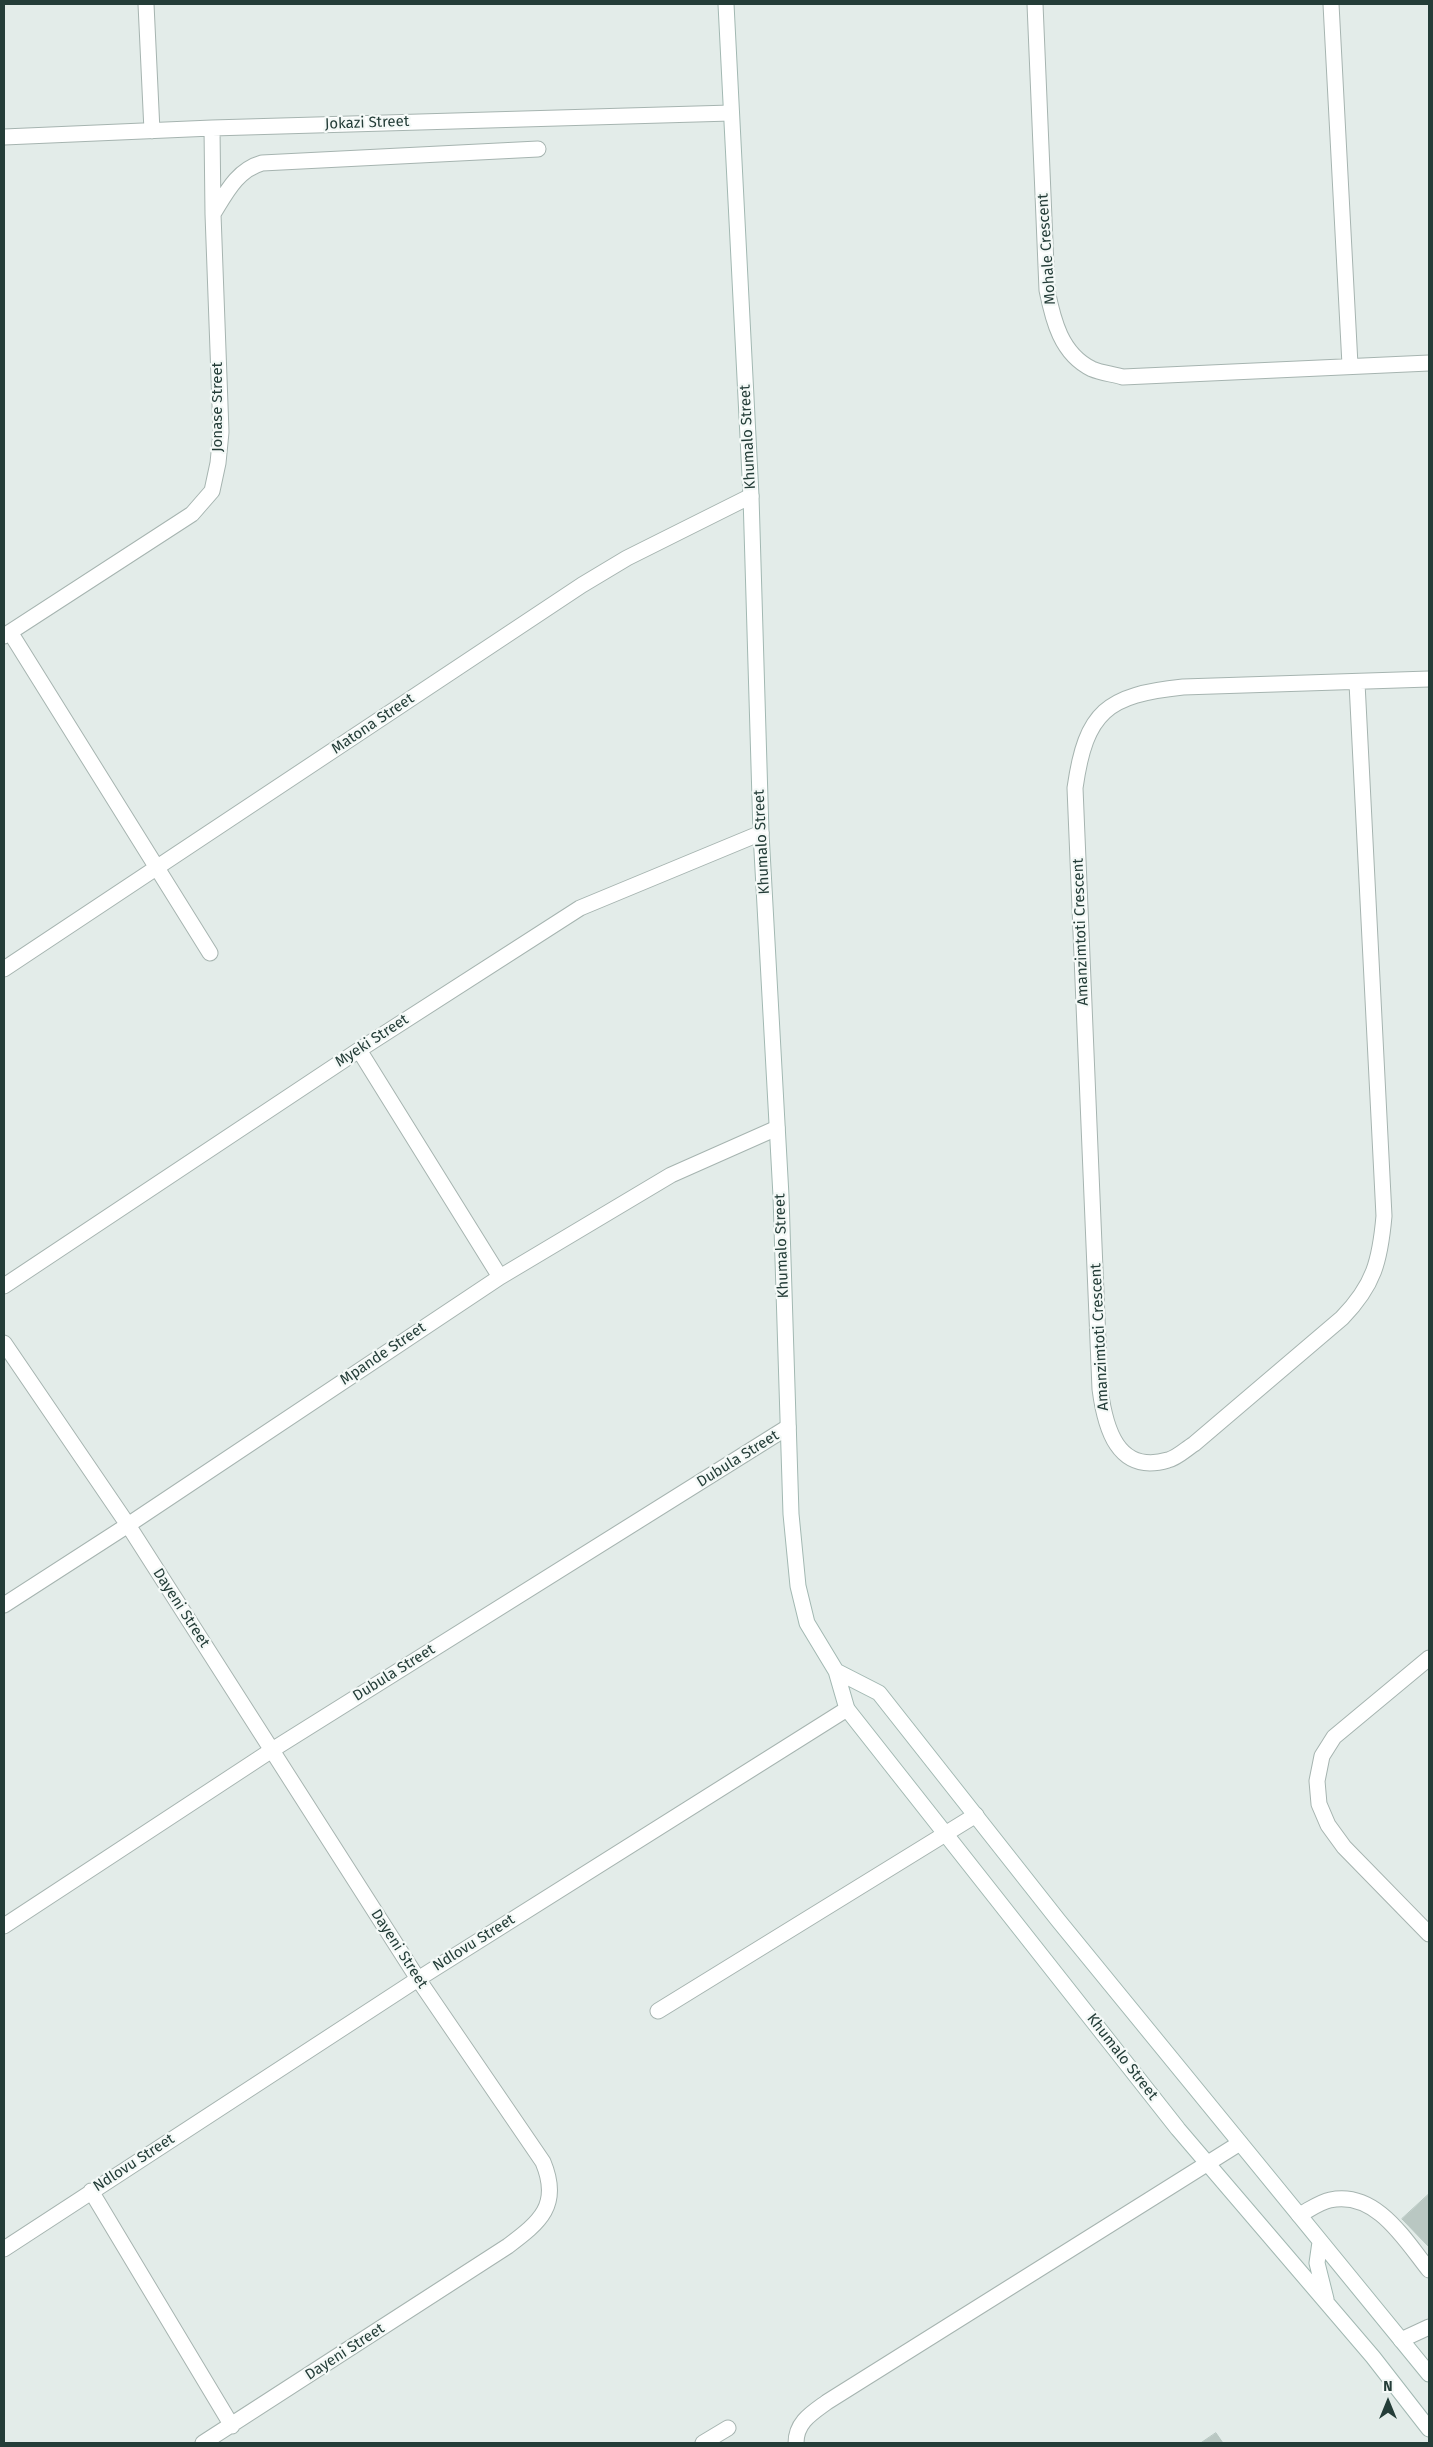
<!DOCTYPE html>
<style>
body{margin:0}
#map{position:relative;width:1433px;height:2447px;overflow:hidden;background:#e3ece9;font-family:"Fira Sans",sans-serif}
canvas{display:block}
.frame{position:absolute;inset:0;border:5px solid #243d38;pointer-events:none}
.north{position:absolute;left:1363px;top:2377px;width:50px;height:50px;-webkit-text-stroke:4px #f4f9f7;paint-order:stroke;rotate:0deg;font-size:14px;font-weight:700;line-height:20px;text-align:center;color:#243d38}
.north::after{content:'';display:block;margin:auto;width:18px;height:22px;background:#243d38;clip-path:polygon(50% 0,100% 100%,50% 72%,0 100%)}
</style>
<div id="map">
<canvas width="1433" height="2447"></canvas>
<div class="frame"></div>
<div class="north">N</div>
</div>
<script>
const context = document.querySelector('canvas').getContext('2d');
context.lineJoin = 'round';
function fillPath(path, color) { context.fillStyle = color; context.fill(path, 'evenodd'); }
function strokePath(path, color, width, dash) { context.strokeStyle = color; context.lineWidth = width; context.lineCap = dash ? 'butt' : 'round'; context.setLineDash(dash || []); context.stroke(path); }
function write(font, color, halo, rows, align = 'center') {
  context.font = font + ' "Fira Sans",sans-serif'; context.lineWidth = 4.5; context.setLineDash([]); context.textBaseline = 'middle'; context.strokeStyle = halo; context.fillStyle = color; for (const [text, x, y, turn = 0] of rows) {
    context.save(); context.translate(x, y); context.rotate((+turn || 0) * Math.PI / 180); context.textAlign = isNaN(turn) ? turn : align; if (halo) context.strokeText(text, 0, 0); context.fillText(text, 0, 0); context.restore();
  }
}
const building = new Path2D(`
 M1429 2194V2247L1402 2219Z
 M1216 2433 1223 2443H1201Z`);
fillPath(building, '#b9c7c2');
strokePath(building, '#b6c6c0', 1);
const lane = new Path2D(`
 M658 2011 976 1815
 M1299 2215C1309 2210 1320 2202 1330 2200 1376 2190 1405 2240 1429 2270
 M1401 2340 1429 2327
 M796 2443C796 2422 812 2413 827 2402L1240 2143`);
const street = new Path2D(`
 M146 4 152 131
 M1035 4 1047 290C1053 320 1061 354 1092 369 1101 373 1113 374 1123 377L1429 363
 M1331 4 1350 365
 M4 137 212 128 731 113
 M213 214C226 193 237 170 262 163L538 149
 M10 632 210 953
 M4 636 192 514 212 491 218 463 221 432 213 214 212 128
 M1357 683 1384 1216C1380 1261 1374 1285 1342 1318L1194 1444C1186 1449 1177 1458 1168 1460 1117 1475 1105 1427 1100 1389L1075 788C1086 711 1107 695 1183 687L1429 679
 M4 969 582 585 627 558 751 496
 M359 1050 500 1277
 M4 1286 359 1050 580 908 761 833
 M4 1343 128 1525 418 1979 543 2162C561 2205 540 2222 508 2246L203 2443
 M4 1605 128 1525 500 1277 671 1175 777 1128
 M1429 1658 1334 1737 1322 1756 1317 1781 1319 1804 1328 1825 1344 1847 1429 1934
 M4 1926 272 1750 788 1427
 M91 2191 232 2426
 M4 2249 418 1979 847 1709
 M703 2443 728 2428`);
const secondary = new Path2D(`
 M726 4 751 496 761 833 781 1196 791 1514 798 1586 807 1623 836 1671 847 1709 1178 2129 1373 2357 1429 2429
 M836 1671 879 1693 1058 1920 1429 2374
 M1320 2242 1317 2263 1326 2299`);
strokePath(lane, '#a6b4b0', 17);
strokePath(street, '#a6b4b0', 17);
strokePath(secondary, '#a2b8b2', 17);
strokePath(lane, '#fff', 15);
strokePath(street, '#fff', 15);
strokePath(secondary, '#fff', 15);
write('15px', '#243d38', '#f4f9f7', [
 ["Jokazi Street",367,123,-2],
 ["Mohale Crescent",1047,249,-94],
 ["Jonase Street",218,407,-90],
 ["Khumalo Street",748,437,-93],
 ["Matona Street",373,724,-34],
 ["Khumalo Street",762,842,-93],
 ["Amanzimtoti Crescent",1081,932,-92],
 ["Myeki Street",372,1041,-33],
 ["Khumalo Street",782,1246,-92],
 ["Amanzimtoti Crescent",1100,1337,-93],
 ["Mpande Street",383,1354,-34],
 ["Dubula Street",738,1459,-32],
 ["Dayeni Street",181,1608,57],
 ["Dubula Street",394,1673,-32],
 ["Ndlovu Street",474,1943,-32],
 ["Dayeni Street",399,1949,57],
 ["Khumalo Street",1122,2057,52],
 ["Ndlovu Street",134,2163,-33],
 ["Dayeni Street",345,2352,-33]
]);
</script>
